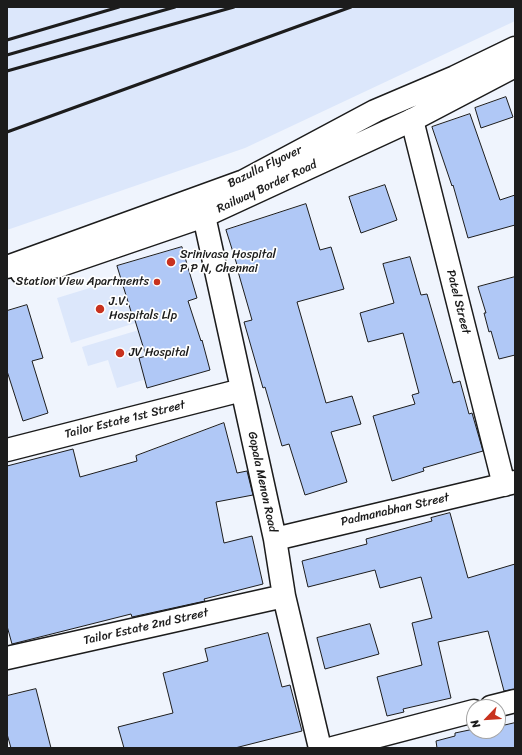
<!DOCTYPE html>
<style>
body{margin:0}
#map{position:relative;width:522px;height:755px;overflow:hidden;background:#eff4fd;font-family:Sriracha,sans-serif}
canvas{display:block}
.frame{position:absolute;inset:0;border:8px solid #1c1c1c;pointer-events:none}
.north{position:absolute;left:466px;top:699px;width:40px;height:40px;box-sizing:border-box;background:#fff;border:1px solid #a4a4a4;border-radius:50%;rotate:245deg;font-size:11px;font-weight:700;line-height:16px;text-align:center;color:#1c1c1c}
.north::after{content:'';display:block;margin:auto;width:14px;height:18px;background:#c8321e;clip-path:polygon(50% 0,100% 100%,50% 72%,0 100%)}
</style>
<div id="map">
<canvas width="522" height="755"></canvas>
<div class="frame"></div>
<div class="north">N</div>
</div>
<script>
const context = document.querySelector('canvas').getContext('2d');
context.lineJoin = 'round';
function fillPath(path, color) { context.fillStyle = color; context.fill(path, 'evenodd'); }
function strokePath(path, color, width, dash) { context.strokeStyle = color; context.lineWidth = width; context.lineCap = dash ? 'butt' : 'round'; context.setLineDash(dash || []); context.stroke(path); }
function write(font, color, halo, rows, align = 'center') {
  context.font = font + ' Sriracha,sans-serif'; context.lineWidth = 3.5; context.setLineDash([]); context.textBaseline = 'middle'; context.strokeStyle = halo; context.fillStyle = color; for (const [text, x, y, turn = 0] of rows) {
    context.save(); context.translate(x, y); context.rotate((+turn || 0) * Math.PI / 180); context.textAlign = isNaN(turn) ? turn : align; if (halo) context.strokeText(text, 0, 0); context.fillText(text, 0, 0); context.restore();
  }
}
fillPath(new Path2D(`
 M7 7H515V21L245 148 7 230Z
 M129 276 142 321 71 343 57 298Z
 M149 327 163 374 117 388 108 360 88 366 82 347Z`), '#dce7fb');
const building = new Path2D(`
 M506 97 513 117 481 128 475 108Z
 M470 114 500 200 515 195V225L468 238 453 185 452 186 432 127Z
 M385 185 397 220 361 233 349 197Z
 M306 204 320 250 331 247 344 289 297 302 326 403 352 396 361 424 331 432 347 482 305 495 289 444 282 446 265 387 263 388 244 322 252 320 237 268H238L226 230Z
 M182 247 197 298 188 301 201 341 202 340 210 370 147 388 139 358 146 356 134 317 133 318 117 266Z
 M410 257 421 295 427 294 453 383 460 381 469 414 472 413 483 451 423 468 424 471 392 481 373 416 415 404 412 395 419 393 403 333 368 342 360 313 394 303 383 264Z
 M515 277V355L499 359 491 331 489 332 484 313H486L478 287Z
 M27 305 43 358 32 361 48 413 23 421 7 371V311Z
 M224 423 237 473 247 471 253 495 216 502 224 543 252 536 263 584 204 599 205 601 132 617 131 614 12 644 7 626V466L73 449 80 477 137 461 136 456Z
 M450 513 468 578 515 564V689L504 691 488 631 483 632 438 642 451 698 403 709 404 712 387 716 377 677 422 665 412 623 432 618 421 577 380 588 375 570 308 587 302 561 367 544 366 539 432 521 431 518Z
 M370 624 379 654 325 669 317 638Z
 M268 633 282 687 290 685 302 731 235 748H124L118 727 173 713 163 673 208 661 205 649Z
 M36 689 51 748H11L7 734V696Z
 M515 723V748H437L436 741 455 736V733L474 729V732L498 731V727Z`);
fillPath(building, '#b0c8f6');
strokePath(building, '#1c1c1c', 1);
const street = new Path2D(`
 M412 120 504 485
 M204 216 275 539 284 596 320 748
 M7 450 242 390
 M275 539 515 482
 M7 658 284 596
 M491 707 515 701
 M333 748 474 711`);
const secondary = new Path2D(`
 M7 267 244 181 375 111 455 77 515 48
 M22 273 58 266 204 216 412 120 515 66`);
strokePath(street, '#1c1c1c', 25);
strokePath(secondary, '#1c1c1c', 25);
strokePath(street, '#fff', 22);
strokePath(secondary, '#fff', 22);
strokePath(new Path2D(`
 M7 40 119 7
 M7 55 175 7
 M7 71 234 7
 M7 132 351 7`), '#1c1c1c', 3);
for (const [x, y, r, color] of [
 [171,262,5,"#c8321e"],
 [157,282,4,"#c8321e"],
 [100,309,5,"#c8321e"],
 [120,353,5,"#c8321e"]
]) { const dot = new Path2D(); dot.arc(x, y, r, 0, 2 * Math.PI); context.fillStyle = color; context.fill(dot); strokePath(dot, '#fff', 1.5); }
write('12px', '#1c1c1c', '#fff', [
 ["Bazulla Flyover",265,167,-26],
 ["Railway Border Road",267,187,-25],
 ["Patel Street",458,302,76],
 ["Tailor Estate 1st Street",125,420,-14],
 ["Gopala Menon Road",262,482,78],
 ["Padmanabhan Street",395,510,-13],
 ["Tailor Estate 2nd Street",146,627,-13]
]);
write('12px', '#1c1c1c', '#fff', [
 ["Srinivasa Hospital",180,255],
 ["P P N, Chennai",180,269],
 ["Station View Apartments",149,282,"right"],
 ["J.V.",109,302],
 ["Hospitals Llp",109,316],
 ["JV Hospital",129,353]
], 'left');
</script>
